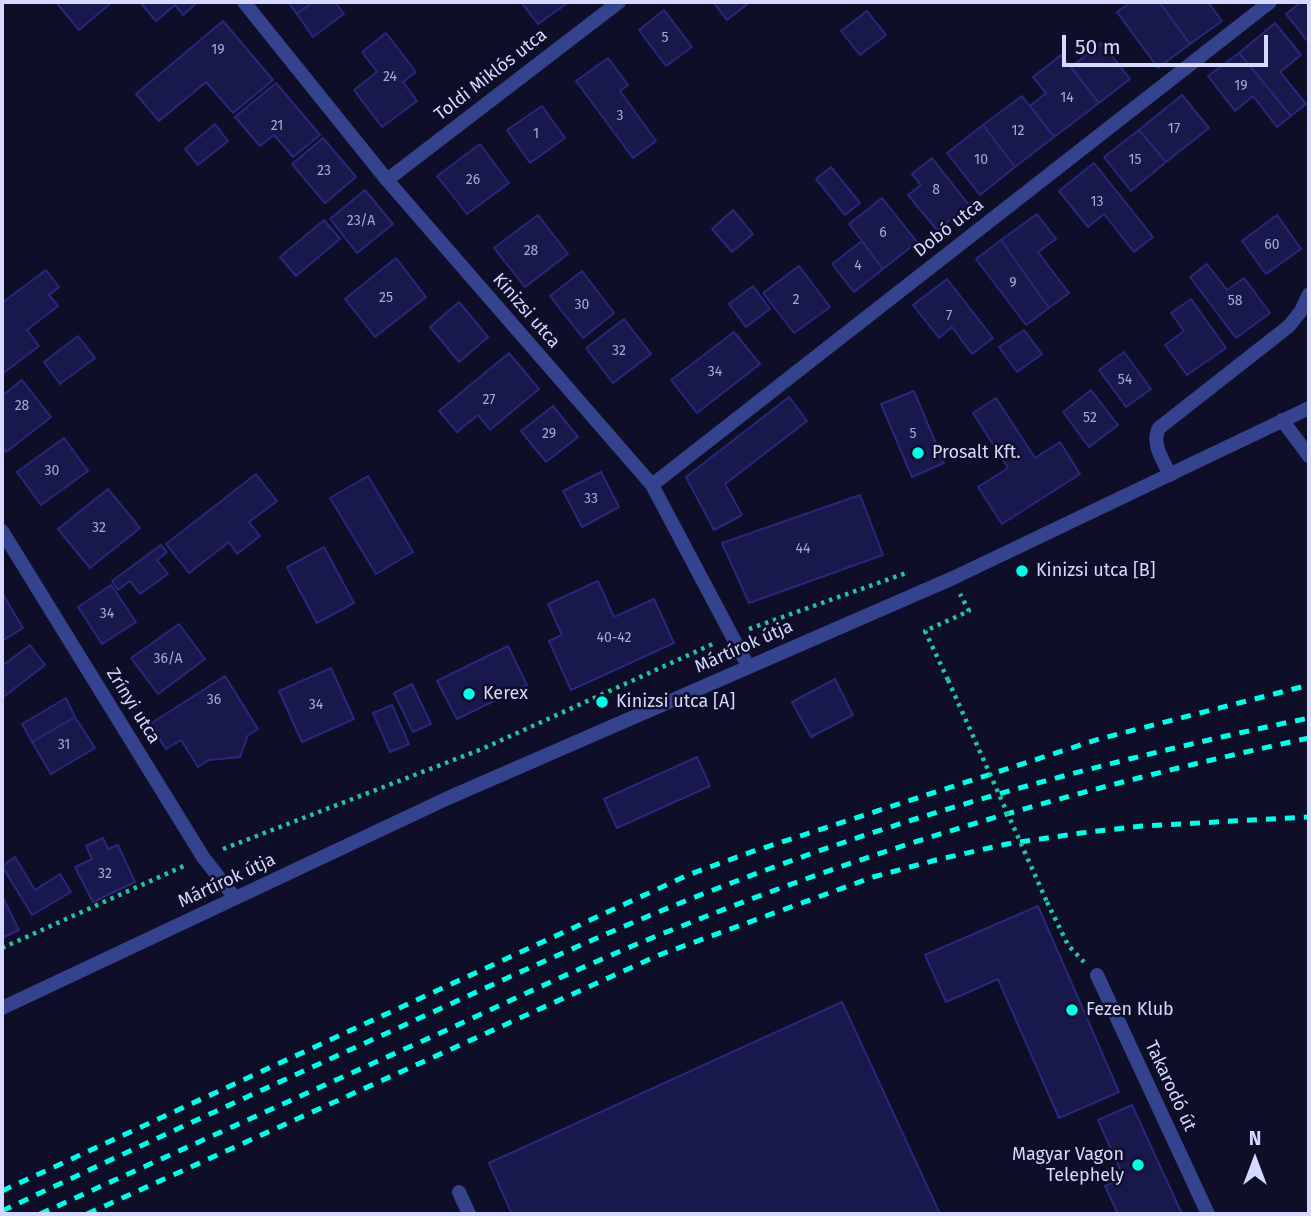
<!DOCTYPE html>
<meta charset="utf-8">
<style>
body{margin:0}
#map{position:relative;width:1311px;height:1216px;overflow:hidden;background:#0e0e29;font-family:"Fira Sans",sans-serif}
canvas{display:block}
.frame{position:absolute;inset:0;border:4px solid #d6d9ff;pointer-events:none}
.north{position:absolute;left:1220px;top:1125px;width:70px;height:70px;-webkit-text-stroke:5px #0e0e29;paint-order:stroke;rotate:0deg;font-size:19px;font-weight:700;line-height:28px;text-align:center;color:#d6d9ff}
.north::after{content:'';display:block;margin:auto;width:24px;height:32px;background:#d6d9ff;clip-path:polygon(50% 0,100% 100%,50% 72%,0 100%)}
.scale{position:absolute;left:1062px;top:35px;width:206px;height:32px;box-sizing:border-box;border:4px solid #d6d9ff;border-top:0;padding-left:9px;font-size:21px;line-height:24px;white-space:nowrap;color:#d6d9ff;-webkit-text-stroke:5px #0e0e29;paint-order:stroke}
</style>
<div id="map">
<canvas width="1311" height="1216"></canvas>
<div class="frame"></div>
<div class="north">N</div>
<div class="scale">50 m</div>
</div>
<script>
const context = document.querySelector('canvas').getContext('2d');
context.lineJoin = 'round';
function fillPath(path, color) { context.fillStyle = color; context.fill(path, 'evenodd'); }
function strokePath(path, color, width, dash) { context.strokeStyle = color; context.lineWidth = width; context.lineCap = dash ? 'butt' : 'round'; context.setLineDash(dash || []); context.stroke(path); }
function write(font, color, halo, rows, align = 'center') {
  context.font = font + ' "Fira Sans",sans-serif'; context.lineWidth = 5; context.setLineDash([]); context.textBaseline = 'middle'; context.strokeStyle = halo; context.fillStyle = color; for (const [text, x, y, turn = 0] of rows) {
    context.save(); context.translate(x, y); context.rotate((+turn || 0) * Math.PI / 180); context.textAlign = isNaN(turn) ? turn : align; if (halo) context.strokeText(text, 0, 0); context.fillText(text, 0, 0); context.restore();
  }
}
const building = new Path2D(`
 M56 2H112L79 30Z
 M140 2H198L183 15 175 5 156 21Z
 M288 2H313L297 14Z
 M313 2H335L344 14 313 37 297 14Z
 M521 2H569L538 24Z
 M713 2H750L727 20Z
 M1131 2H1159L1190 44 1158 68 1117 12Z
 M1159 2H1208L1222 21 1190 44Z
 M1301 2H1309V43L1286 14Z
 M664 10 692 47 666 66 639 30Z
 M867 11 886 35 860 55 841 31Z
 M223 21 273 80 233 113 206 82 159 121 136 94Z
 M1275 23 1301 55 1280 72 1306 104 1291 116 1239 53Z
 M386 33 416 72 403 82 417 101 382 127 354 90 377 72 362 52Z
 M1102 43 1130 79 1099 103 1071 67Z
 M1239 53 1291 116 1277 127 1253 96 1235 111 1208 76Z
 M1061 55 1099 103 1054 137 1030 106 1046 93 1033 77Z
 M608 58 628 85 620 91 656 141 633 158 576 81Z
 M276 83 320 135 293 157 274 135 260 146 235 117Z
 M1182 95 1209 128 1166 162 1139 130Z
 M1022 96 1054 137 1015 167 983 125Z
 M542 106 565 138 530 163 507 130Z
 M215 124 228 141 198 165 185 149Z
 M983 125 1015 167 980 195 947 153Z
 M1139 130 1166 162 1131 191 1104 157Z
 M323 138 356 177 325 203 292 164Z
 M480 144 509 183 467 214 437 176Z
 M932 158 969 205 937 230 908 195 921 185 912 174Z
 M1094 163 1153 237 1134 252 1104 214 1088 227 1059 191Z
 M831 167 860 203 845 215 816 179Z
 M365 190 393 224 357 253 330 219Z
 M882 198 917 242 883 269 849 224Z
 M733 210 753 234 732 252 712 229Z
 M1037 214 1056 239 1038 252 1069 293 1049 308 1001 240Z
 M538 215 568 254 525 287 494 248Z
 M1277 215 1301 249 1266 274 1242 241Z
 M324 220 340 239 296 276 280 257Z
 M1001 240 1049 308 1026 325 976 259Z
 M862 241 883 269 854 292 832 264Z
 M396 258 426 297 375 337 345 299Z
 M1207 264 1227 290 1244 278 1270 313 1236 338 1190 277Z
 M799 266 830 307 794 333 763 293Z
 M46 270 59 287 49 295 58 306 27 330 39 346 2 374V303Z
 M582 271 614 313 583 338 550 296Z
 M947 279 993 338 972 354 952 327 939 338 913 305Z
 M753 286 770 309 746 327 729 304Z
 M1191 299 1226 348 1187 375 1165 345 1184 331 1171 313Z
 M459 302 488 337 459 362 430 327Z
 M624 319 651 354 613 383 586 348Z
 M1024 330 1042 354 1017 372 999 347Z
 M734 332 760 364 697 413 671 380Z
 M78 336 95 358 60 384 44 362Z
 M1124 352 1151 389 1126 407 1099 370Z
 M509 353 539 389 490 430 478 415 457 432 439 411Z
 M22 380 51 417 6 452 2 446V396Z
 M1091 390 1118 425 1089 447 1063 412Z
 M914 391 944 463 912 477 881 404Z
 M789 397 807 421 725 484 742 515 714 530 686 477Z
 M996 398 1035 458 1060 442 1080 474 1002 524 978 487 1008 468 973 413Z
 M553 406 578 437 546 462 521 431Z
 M64 438 88 471 41 505 17 472Z
 M601 472 619 507 582 527 563 491Z
 M256 474 277 501 249 522 260 536 237 554 229 542 189 573 166 544Z
 M368 476 413 552 376 574 330 498Z
 M108 489 140 528 90 568 58 529Z
 M860 495 883 555 749 603 722 543Z
 M161 545 167 552 157 560 168 574 140 594 130 581 118 590 112 581Z
 M324 547 354 603 317 623 287 567Z
 M598 581 614 617 654 599 674 643 571 690 549 641 562 635 548 604Z
 M111 585 136 622 102 644 78 607Z
 M2 593 23 628 2 641Z
 M179 624 205 659 158 694 131 658Z
 M30 645 45 665 2 698V666Z
 M508 646 527 685 457 719 437 681Z
 M331 668 354 719 302 742 279 691Z
 M225 676 258 729 248 735 240 757 209 760 198 767 181 740 166 749 150 724Z
 M835 679 853 715 811 737 792 702Z
 M412 684 431 724 413 732 394 693Z
 M66 698 75 717 32 742 22 724Z
 M392 705 409 744 390 752 373 713Z
 M75 717 95 748 51 774 32 742Z
 M697 757 710 786 617 828 604 799Z
 M103 838 108 849 118 845 135 882 93 902 75 867 92 859 86 846Z
 M15 857 35 890 60 874 71 892 32 915 2 866Z
 M2 896 19 930 2 938Z
 M1038 906 1119 1092 1059 1118 998 979 946 1002 925 955Z
 M842 1002 940 1214H512L489 1163Z
 M1132 1105 1182 1214H1118L1105 1186 1124 1178 1098 1120Z`);
fillPath(building, '#18184c');
strokePath(building, '#28287a', 2);
strokePath(new Path2D(`
 M749 629 909 572
 M948 680 925 631 969 611 960 594
 M223 849 482 749 715 643
 M1047 902 1068 945 1084 962
 M2 948 186 865`), '#24c59c', 4.5, [3.5, 5]);
strokePath(new Path2D(`
 M1282 420 1309 456
 M459 1192 469 1214`), '#35428d', 14);
strokePath(new Path2D(`
 M244 2 387 180 652 485 748 666
 M387 180 619 2
 M1170 475C1163 460 1151 444 1159 428L1289 326 1301 311 1309 294
 M652 485 1270 2
 M2 531 203 857 235 898
 M1097 975 1208 1214`), '#35428d', 14);
strokePath(new Path2D(`
 M2 1008 448 798 953 578 1309 408`), '#35428d', 14);
strokePath(new Path2D(`
 M2 1191 688 875 751 852 1099 739 1309 685
 M2 1211C129 1151 257 1092 385 1034 501 981 615 927 734 882 922 810 1113 759 1309 718
 M40 1214C172 1154 305 1094 438 1034 519 997 599 958 682 926 885 844 1095 784 1309 738
 M87 1214 659 955 873 877 936 860 1007 844 1081 833 1142 826 1309 817`), '#02ffe7', 5, [10, 9]);
strokePath(new Path2D(`
 M948 680 1047 902`), '#24c59c', 4.5, [3.5, 5]);
for (const [x, y, r, color] of [
 [918,453,7,"#02ffe7"],
 [1022,571,7,"#02ffe7"],
 [469,694,7,"#02ffe7"],
 [602,702,7,"#02ffe7"],
 [1072,1010,7,"#02ffe7"],
 [1138,1165,7,"#02ffe7"]
]) { const dot = new Path2D(); dot.arc(x, y, r, 0, 2 * Math.PI); context.fillStyle = color; context.fill(dot); strokePath(dot, '#0e0e29', 2.5); }
write('14px', '#a6a9d2', null, [
 ["5",665,38],
 ["19",218,50],
 ["24",390,77],
 ["19",1241,86],
 ["14",1067,98],
 ["3",620,116],
 ["21",277,126],
 ["17",1174,129],
 ["12",1018,131],
 ["1",536,134],
 ["10",981,160],
 ["15",1135,160],
 ["23",324,171],
 ["26",473,180],
 ["8",936,190],
 ["13",1097,202],
 ["23/A",361,221],
 ["6",883,233],
 ["60",1272,245],
 ["28",531,251],
 ["4",858,266],
 ["9",1013,283],
 ["25",386,298],
 ["2",796,300],
 ["58",1235,301],
 ["30",582,305],
 ["7",949,316],
 ["32",619,351],
 ["34",715,372],
 ["54",1125,380],
 ["27",489,400],
 ["28",22,406],
 ["52",1090,418],
 ["29",549,434],
 ["5",913,434],
 ["30",52,471],
 ["33",591,499],
 ["32",99,528],
 ["44",803,549],
 ["34",107,614],
 ["40-42",614,638],
 ["36/A",168,659],
 ["36",214,700],
 ["34",316,705],
 ["31",64,745],
 ["32",105,874]
]);
write('18px', '#d6d9ff', '#0e0e29', [
 ["Toldi Miklós utca",491,75,-38],
 ["Dobó utca",949,228,-38],
 ["Kinizsi utca",526,311,49],
 ["Mártírok útja",744,647,-24],
 ["Zrínyi utca",133,706,58],
 ["Mártírok útja",227,881,-25],
 ["Takarodó út",1170,1086,65]
]);
write('18px', '#d6d9ff', '#0e0e29', [
 ["Prosalt Kft.",932,453],
 ["Kinizsi utca [B]",1036,571],
 ["Kerex",483,694],
 ["Kinizsi utca [A]",616,702],
 ["Fezen Klub",1086,1010],
 ["Magyar Vagon",1124,1155,"right"],
 ["Telephely",1124,1176,"right"]
], 'left');
</script>
